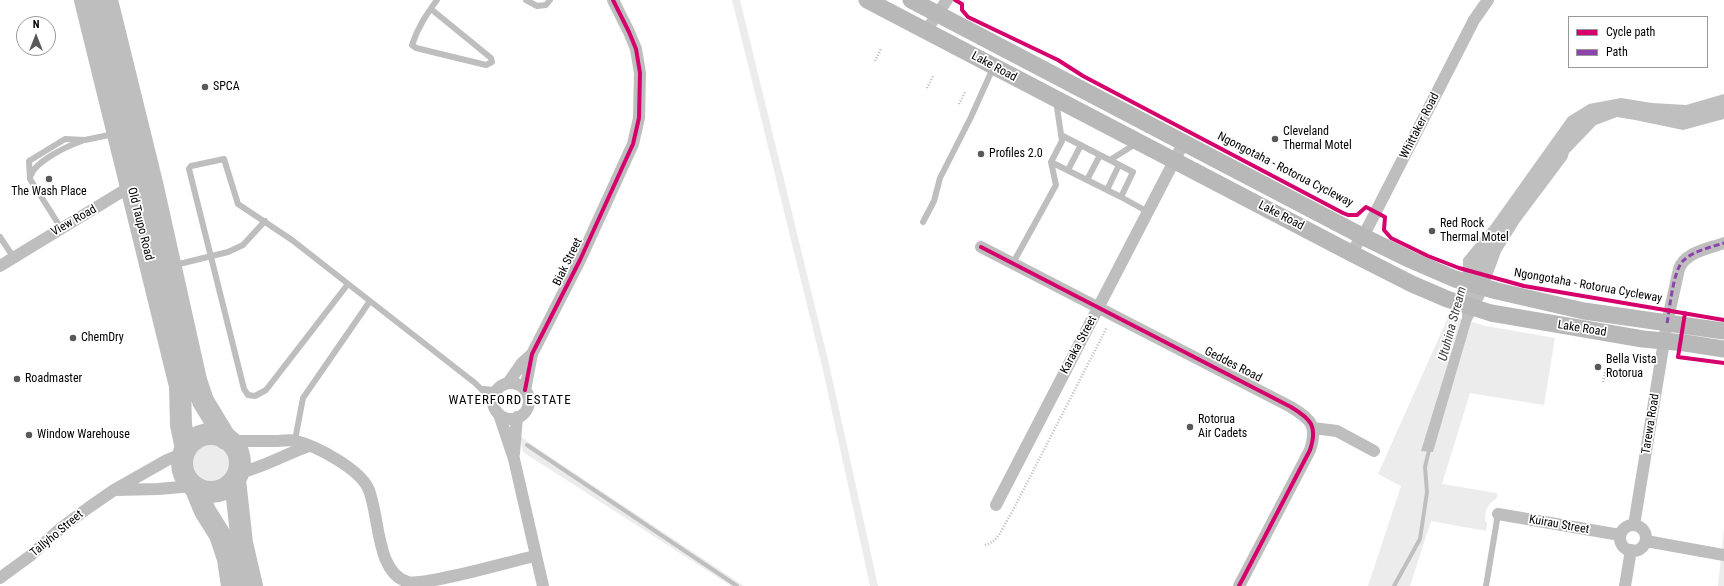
<!DOCTYPE html>
<style>
body{margin:0}
#map{position:relative;width:1724px;height:586px;overflow:hidden;background:#fff;font-family:"Roboto Condensed",sans-serif}
canvas{display:block}
.legend{position:absolute;left:1568px;top:16px;width:140px;height:52px;box-sizing:border-box;background:#fff;border:1px solid #999;margin:0;padding:5px 7px;list-style:none;font-size:12px;color:#000}
.legend li{display:flex;align-items:center;gap:8px;height:20px}
.legend b{width:20px;border:1px solid #999}
.north{position:absolute;left:16px;top:16px;width:40px;height:40px;box-sizing:border-box;background:#fff;border:1px solid #999;border-radius:50%;rotate:0deg;font-size:11px;font-weight:700;line-height:16px;text-align:center;color:#000}
.north::after{content:'';display:block;margin:auto;width:14px;height:18px;background:#595959;clip-path:polygon(50% 0,100% 100%,50% 72%,0 100%)}
</style>
<div id="map">
<canvas width="1724" height="586"></canvas>
<ul class="legend">
<li><b style="height:5px;background:#d6006c"></b>Cycle path</li>
<li><b style="height:5px;background:#8e44ad"></b>Path</li>
</ul>
<div class="north">N</div>
</div>
<script>
const context = document.querySelector('canvas').getContext('2d');
context.lineJoin = 'round';
function fillPath(path, color) { context.fillStyle = color; context.fill(path, 'evenodd'); }
function strokePath(path, color, width, dash) { context.strokeStyle = color; context.lineWidth = width; context.lineCap = dash ? 'butt' : 'round'; context.setLineDash(dash || []); context.stroke(path); }
function write(font, color, halo, rows, align = 'center') {
  context.font = font + ' "Roboto Condensed",sans-serif'; context.lineWidth = 3.5; context.setLineDash([]); context.textBaseline = 'middle'; context.strokeStyle = halo; context.fillStyle = color; for (const [text, x, y, turn = 0] of rows) {
    context.save(); context.translate(x, y); context.rotate((+turn || 0) * Math.PI / 180); context.textAlign = isNaN(turn) ? turn : align; if (halo) context.strokeText(text, 0, 0); context.fillText(text, 0, 0); context.restore();
  }
}
fillPath(new Path2D(`
 M732 0H740L829 364 878 586H870L822 366Z
 M1449 315 1486 326 1555 338 1544 405 1470 393 1442 484 1497 493V498C1488 504 1485 509 1485 520L1487 523 1486 531 1431 521 1410 586H1368L1401 486 1378 474Z
 M520 436 528 442 744 586H731L523 452Z
 M188 464a22 22 0 1 1 44 0a22 22 0 1 1-44 0Z
 M1724 528V586H1718Z`), '#ececec');
fillPath(new Path2D(`
 M1724 94V119L1683 130 1635 120 1617 117 1596 125 1569 153 1567 159 1519 223 1501 252 1484 298 1471 322 1433 452 1421 451 1462 318 1463 259 1491 225 1568 117 1589 104 1621 98 1652 103 1686 105Z`), '#bfbfbf');
strokePath(new Path2D(`
 M527 445 737 586
 M1394 586 1420 539 1427 492 1425 467 1430 446`), '#bfbfbf', 4);
strokePath(new Path2D(`
 M875 61 881 49
 M927 88 933 76
 M959 104 965 92
 M1603 382 1606 367
 M985 545C1000 541 1003 525 1011 514L1107 327`), '#b9b9b9', 2.5, [1, 2]);
strokePath(new Path2D(`
 M526 0 537 6 546 5 550 0
 M431 9 491 58 492 62 486 65 416 48 412 45C418 27 426 15 437 0
 M1061 135 1133 172 1121 197 1148 212
 M1110 160 1137 143
 M1051 162 1121 197
 M1068 170 1081 145
 M31 175C36 161 67 146 82 141
 M1087 180 1100 155
 M1107 190 1119 165
 M923 222 934 201 940 178 971 117 993 68
 M61 228 30 179 29 161 65 139 85 140 114 134
 M0 237 14 258
 M1013 263 1056 185 1051 162 1062 141 1056 101
 M175 265 228 252 243 245 265 221
 M370 301 475 383 493 401
 M483 389 496 390
 M295 440 303 398 370 301 292 240 238 204 224 159 191 166 189 169 244 389 248 395 255 396 266 390 348 284
 M1486 586 1498 514`), '#bebebe', 6);
strokePath(new Path2D(`
 M926 31 947 0
 M981 247 1291 407C1311 419 1318 426 1310 450L1239 586
 M1351 253 1368 227 1474 20 1488 0
 M0 266 123 191 135 188
 M508 383 522 363 532 354
 M493 401a18 18 0 1 1 36 0a18 18 0 1 1-36 0Z
 M525 390 532 354 580 260 633 144 639 118 640 73 636 49 629 32 613 0
 M499 414 514 459 543 586
 M1313 428 1337 431 1374 451
 M230 441C246 441 262 441 278 441 284 441 291 439 296 441 317 446 359 469 368 488 380 514 375 573 408 582 427 586 511 561 535 556
 M514 454 517 417
 M238 473C263 468 285 454 309 446
 M115 490 158 489 193 486
 M996 505 1184 142
 M1498 514 1620 535
 M1634 525 1667 323 1679 269C1685 252 1708 249 1724 243
 M1620 538a13 13 0 1 1 26 0a13 13 0 1 1-26 0Z
 M1646 541 1724 555
 M0 578 30 556 61 528 88 508 114 490 167 460 184 453
 M1625 586 1631 550`), '#bebebe', 12);
strokePath(new Path2D(`
 M867 0 1351 253 1412 284 1447 299 1491 313 1643 339 1685 343 1724 349
 M911 0 1362 236 1411 260 1455 279 1497 291 1584 311 1724 331`), '#b8b8b8', 17);
strokePath(new Path2D(`
 M85 0 180 386 181 425 186 449
 M107 0 152 183 196 380 203 401 226 439
 M182 463a29 29 0 1 1 58 0a29 29 0 1 1-58 0Z
 M235 480 242 543 252 586
 M195 487 205 511 220 535 228 559 232 586`), '#bebebe', 22);
strokePath(new Path2D(`
 M1667 323C1670 308 1673 269 1684 260 1693 251 1712 247 1724 243`), '#8e44ad', 3, [6, 3]);
strokePath(new Path2D(`
 M955 0 962 4V10L968 17 1058 60 1083 76 1343 213 1348 215H1357L1366 207 1385 217 1384 230 1391 238 1428 256 1459 268 1524 286 1724 320
 M981 247 1291 407C1311 419 1318 426 1310 450L1239 586
 M1685 313 1678 357 1724 363
 M525 390 532 354 580 260 633 144 639 118 640 73 636 49 629 32 613 0`), '#d6006c', 4);
for (const [x, y, r, color] of [
 [205,87,4,"#595959"],
 [1275,139,4,"#595959"],
 [981,154,4,"#595959"],
 [49,179,4,"#595959"],
 [1432,231,4,"#595959"],
 [73,338,4,"#595959"],
 [1598,367,4,"#595959"],
 [17,379,4,"#595959"],
 [1190,427,4,"#595959"],
 [29,435,4,"#595959"]
]) { const dot = new Path2D(); dot.arc(x, y, r, 0, 2 * Math.PI); context.fillStyle = color; context.fill(dot); strokePath(dot, '#fff', 1.5); }
write('12px', '#000', '#fff', [
 ["Lake Road",994,67,28],
 ["Whittaker Road",1420,126,-63],
 ["Ngongotaha - Rotorua Cycleway",1285,170,27],
 ["Lake Road",1281,216,27],
 ["View Road",74,221,-30],
 ["Old Taupo Road",140,224,76],
 ["Biak Street",568,262,-64],
 ["Ngongotaha - Rotorua Cycleway",1588,286,10],
 ["Lake Road",1582,329,9],
 ["Karaka Street",1079,345,-62],
 ["Geddes Road",1233,365,27],
 ["Tarewa Road",1651,424,-81],
 ["Kuirau Street",1559,525,10],
 ["Tallyho Street",57,534,-40]
]);
write('12px', '#000', '#fff', [
 ["SPCA",213,87],
 ["Cleveland",1283,132],
 ["Thermal Motel",1283,146],
 ["Profiles 2.0",989,154],
 ["The Wash Place",49,192,"center"],
 ["Red Rock",1440,224],
 ["Thermal Motel",1440,238],
 ["ChemDry",81,338],
 ["Bella Vista",1606,360],
 ["Rotorua",1606,374],
 ["Roadmaster",25,379],
 ["Rotorua",1198,420],
 ["Air Cadets",1198,434],
 ["Window Warehouse",37,435]
], 'left');
write('italic 13px', '#444', '#fff', [
 ["Utuhina Stream",1453,324,-75]
]);
context.letterSpacing = '1px';
write('13px', '#000', '#fff', [
 ["WATERFORD ESTATE",510,401]
]);
context.letterSpacing = '0px';
</script>
